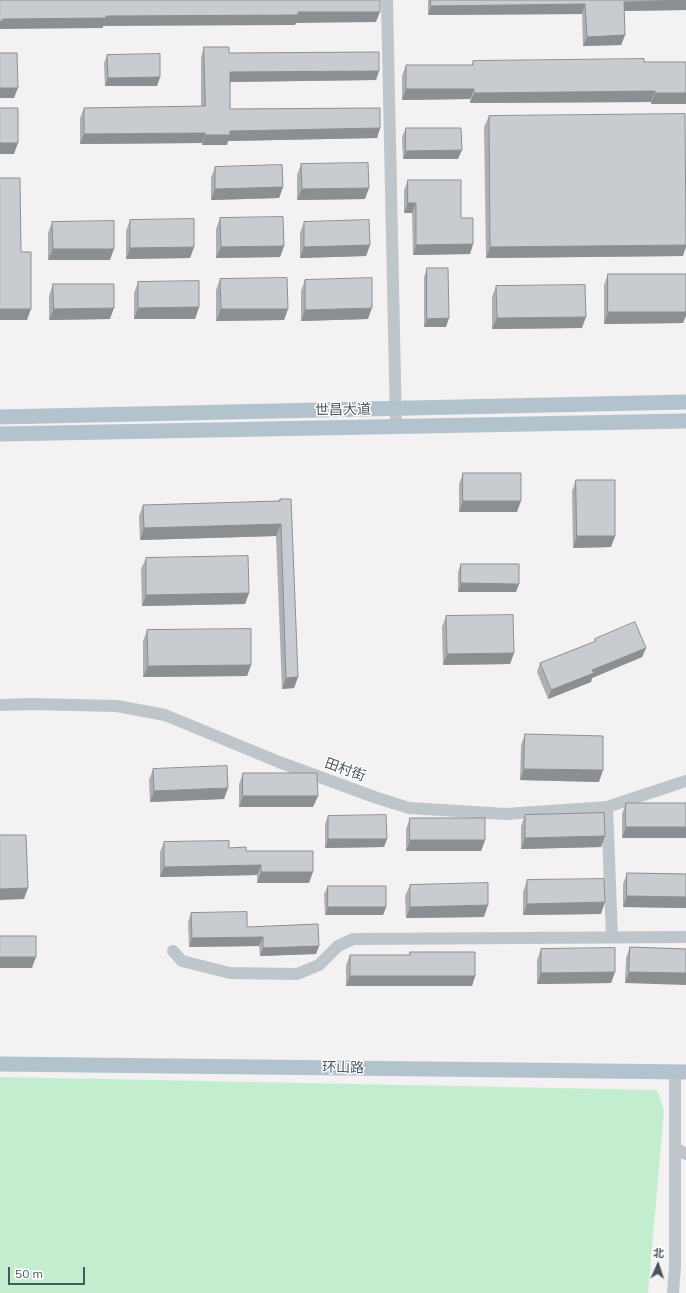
<!DOCTYPE html>
<meta charset="utf-8">
<style>
body{margin:0}
#map{position:relative;width:686px;height:1293px;overflow:hidden;background:#f3f1f1;font-family:Mulish,"Noto Sans SC",sans-serif}
canvas{display:block}
.north{position:absolute;left:638px;top:1245px;width:40px;height:40px;-webkit-text-stroke:3px #fff;paint-order:stroke;rotate:3deg;font-size:11px;font-weight:700;line-height:16px;text-align:center;color:#4a565d}
.north::after{content:'';display:block;margin:auto;width:14px;height:18px;background:#4a565d;clip-path:polygon(50% 0,100% 100%,50% 72%,0 100%)}
.scale{position:absolute;left:8px;top:1267px;width:77px;height:18px;box-sizing:border-box;border:2px solid #4a565d;border-top:0;padding-left:5px;font-size:12px;line-height:14px;white-space:nowrap;color:#4a565d;-webkit-text-stroke:3px #fff;paint-order:stroke}
</style>
<div id="map">
<canvas width="686" height="1293"></canvas>
<div class="north">北</div>
<div class="scale">50 m</div>
</div>
<script>
const context = document.querySelector('canvas').getContext('2d');
context.lineJoin = 'round';
function fillPath(path, color) { context.fillStyle = color; context.fill(path, 'evenodd'); }
function strokePath(path, color, width, dash) { context.strokeStyle = color; context.lineWidth = width; context.lineCap = dash ? 'butt' : 'round'; context.setLineDash(dash || []); context.stroke(path); }
function write(font, color, halo, rows, align = 'center') {
  context.font = font + ' Mulish,"Noto Sans SC",sans-serif'; context.lineWidth = 3; context.setLineDash([]); context.textBaseline = 'middle'; context.strokeStyle = halo; context.fillStyle = color; for (const [text, x, y, turn = 0] of rows) {
    context.save(); context.translate(x, y); context.rotate((+turn || 0) * Math.PI / 180); context.textAlign = isNaN(turn) ? turn : align; if (halo) context.strokeText(text, 0, 0); context.fillText(text, 0, 0); context.restore();
  }
}
fillPath(new Path2D(`
 M0 1077 657 1090 664 1110 648 1293H0Z`), '#c3edcf');
strokePath(new Path2D(`
 M387 0 396 426
 M0 705 30 704 117 706 165 715 279 762 377 798 409 808 506 814 607 807 686 781
 M607 807 612 937
 M173 951 182 961 230 973 297 974 319 965 338 946 353 939 686 937
 M675 1148 686 1154
 M673 1293 675 1266V1072`), '#bec6cc', 12);
strokePath(new Path2D(`
 M0 417 686 402
 M0 434 686 421
 M0 1064 686 1072`), '#b3c3cd', 15);
fillPath(new Path2D(`
 M428 0H686V10L624 11 625 35 621 45 583 46 582 14 428 15Z
 M204 47 229 53 379 71 376 80 230 82V109L380 128 377 138 228 141 227 145H202V143L80 144V118L84 108 201 107V57Z
 M107 55 160 77 157 86H105L104 63Z
 M473 61 644 62H686L651 104V102L470 103V99L402 100V76L406 65H472Z
 M489 116 683 256 486 258 484 127Z
 M406 128 458 159H403L402 137Z
 M301 164 365 199 297 200V175Z
 M215 167 283 187 279 198 211 200V178Z
 M408 180 461 218 473 244 470 254 413 255 412 213H404V190Z
 M220 218 284 246 280 257 216 258V229Z
 M130 220 194 247 190 258 126 259V231Z
 M52 222 110 260H48V233Z
 M304 222 370 245 366 256 300 258V233Z
 M427 268 446 327H424V277Z
 M608 274 683 323 604 324V285Z
 M220 279 288 309 284 320 216 321V290Z
 M305 280 368 319 301 321V291Z
 M138 282 199 307 195 319H134V293Z
 M53 284 110 319 49 320V296Z
 M496 286 582 328 492 329V297Z
 M463 473 517 512H459V484Z
 M576 480 615 536 611 547 573 548 572 491Z
 M280 499 298 677 294 688 282 689 276 536 140 540 139 516 143 505 279 501Z
 M146 558 249 593 245 604 142 606 141 569Z
 M461 564 516 592H458V572Z
 M446 616 514 653 510 664 443 665 442 627Z
 M147 630 251 665 247 676 143 677V641Z
 M595 639 646 648 642 657 592 678 591 682 548 699 537 672 540 663 594 642Z
 M525 734 599 782 520 780 521 745Z
 M153 769 228 788 224 799 150 802 149 780Z
 M243 773 318 796 313 807H239V784Z
 M626 803H686L622 838V814Z
 M525 815 605 836 601 847 521 849V826Z
 M328 816 387 839 384 847 325 848V824Z
 M410 818 485 840 481 851H406V829Z
 M164 842 229 848 246 851 309 883H257V875L160 877V852Z
 M627 873 686 874V908L623 907V884Z
 M527 880 601 914 523 915V892Z
 M410 885 484 917 406 918 405 896Z
 M328 886 386 907 383 915H325L324 894Z
 M191 913 247 927 319 946 316 954 260 956 259 946 189 947 188 922Z
 M630 947 686 949 625 983 626 958Z
 M541 949 615 972 611 983 537 984V960Z
 M410 952 475 976 472 986H346V965L350 955H409Z`), '#acafb3');
fillPath(new Path2D(`
 M686 0V10L620 11 624 2Z
 M585 4 582 14 428 15 431 6Z
 M298 12H380L376 22 296 23 295 25 103 26V28L0 29V21L3 19 106 16Z
 M625 35 621 45 583 46 587 37Z
 M379 71 376 80 226 82 230 72Z
 M160 77 157 86H105L108 78Z
 M0 88H18L14 98H0Z
 M406 89H474L470 99 402 100Z
 M655 91 651 102 470 103 474 93Z
 M655 93H686V104H651Z
 M380 128 377 138 228 141 227 145H202L205 135 230 131Z
 M205 133 202 143 80 144 84 134Z
 M0 143H18L14 154H0Z
 M462 150 458 159H403L406 151Z
 M283 187 279 198 211 200 215 189Z
 M369 188 365 199 297 200 302 189Z
 M408 203H416L412 213H404Z
 M473 244 470 254 413 255 416 245Z
 M370 245 366 256 300 258 304 247Z
 M686 245V247L683 256 486 258 490 247Z
 M284 246 280 257 216 258 221 247Z
 M194 247 190 258 126 259 130 248Z
 M53 249H114L110 260H48Z
 M199 307 195 319H134L138 308Z
 M114 308 110 319 49 320 54 309Z
 M372 308 368 319 301 321 305 310Z
 M0 309H31L27 320H0Z
 M221 309H288L284 320 216 321Z
 M608 312H686V316L683 323 604 324Z
 M586 317 582 328 492 329 497 318Z
 M449 318 446 327H424L427 319Z
 M463 501H521L517 512H459Z
 M281 524 276 536 140 540 144 528Z
 M577 536H615L611 547 573 548Z
 M461 583 519 584 516 592H458Z
 M249 593 245 604 142 606 146 595Z
 M646 648 642 657 592 678 591 682 548 699 551 690 592 670Z
 M514 653 510 664 443 665 447 654Z
 M251 665 247 676 143 677 148 666Z
 M298 677 294 688 282 689 286 678Z
 M524 769 603 770 599 782 520 780Z
 M228 788 224 799 150 802 154 791Z
 M243 796H318L313 807H239Z
 M626 827H686V838H622Z
 M605 836 601 847 521 849 525 838Z
 M328 839H387L384 847 325 848Z
 M410 840H485L481 851H406Z
 M261 865 257 875 160 877 164 867Z
 M261 872H313L309 883H257Z
 M28 888 24 899 0 900V889Z
 M627 896 686 897V908L623 907Z
 M605 902 601 914 523 915 527 904Z
 M488 905 484 917 406 918 410 907Z
 M328 907H386L383 915H325Z
 M263 937 259 946 189 947 192 938Z
 M319 946 316 954 260 956 263 948Z
 M0 957H36L32 968H0Z
 M615 972 611 983 537 984 541 973Z
 M629 972 686 973V985L625 983Z
 M350 976H475L472 986H346Z`), '#8c8f92');
const building = new Path2D(`
 M0 0H380V12H298V15L106 16V18L3 19V21H0Z
 M431 0H686L624 2 625 35 587 37 585 4 431 6Z
 M204 47H229V53L379 52V71L230 72V109L380 108V128L230 131V135H205V133L84 134V108L205 106Z
 M0 53H17L18 88H0Z
 M160 54V77L108 78 107 55Z
 M644 59V62H686V93H655V91L474 93V89H406V65H473V61Z
 M0 108H18V143H0Z
 M685 114 686 245 490 247 489 116Z
 M406 128H461L462 150 406 151Z
 M368 163 369 188 302 189 301 164Z
 M282 165 283 187 215 189V167Z
 M0 178H20L21 252H31V309H0Z
 M408 180H461V218H473V244L416 245V203H408Z
 M283 217 284 246 221 247 220 218Z
 M194 219V247L130 248V220Z
 M369 220 370 245 304 247V222Z
 M114 221V249H53L52 222Z
 M427 268H448L449 318 427 319Z
 M608 274H686V312H608Z
 M287 278 288 309H221L220 279Z
 M372 278V308L305 310V280Z
 M199 281V307L138 308V282Z
 M53 284H114V308L54 309Z
 M585 285 586 317 497 318 496 286Z
 M463 473H521V501H463Z
 M576 480H615V536H577Z
 M280 499H291L298 677 286 678 281 524 144 528 143 505 280 501Z
 M248 556 249 593 146 595V558Z
 M461 564H519V584L461 583Z
 M513 615 514 653 447 654 446 616Z
 M635 622 646 648 592 670 594 673 551 690 540 663 596 641 595 639Z
 M251 629V665L148 666 147 630Z
 M525 734 603 736V770L524 769Z
 M227 766 228 788 154 791 153 769Z
 M243 773H317L318 796H243Z
 M626 803H686V827H626Z
 M604 813 605 836 525 838V815Z
 M386 815 387 839H328V816Z
 M410 818H485V840H410Z
 M0 835H26L28 888 0 889Z
 M229 841V848L246 847V851H313V872H261V865L164 867V842Z
 M627 873 686 874V897L627 896Z
 M604 879 605 902 527 904V880Z
 M488 883V905L410 907V885Z
 M328 886H386V907H328Z
 M247 912V927L318 924 319 946 263 948V937L192 938 191 913Z
 M0 936H36V957H0Z
 M630 947 686 949V973L629 972Z
 M615 948V972L541 973V949Z
 M410 952H475V976H350V955H410Z`);
fillPath(building, '#c8ccd0');
strokePath(building, '#8c8f92', 1);
write('14px', '#4a565d', '#fff', [
 ["世昌大道",343,410,-1],
 ["田村街",345,770,20],
 ["环山路",343,1068,1]
]);
</script>
